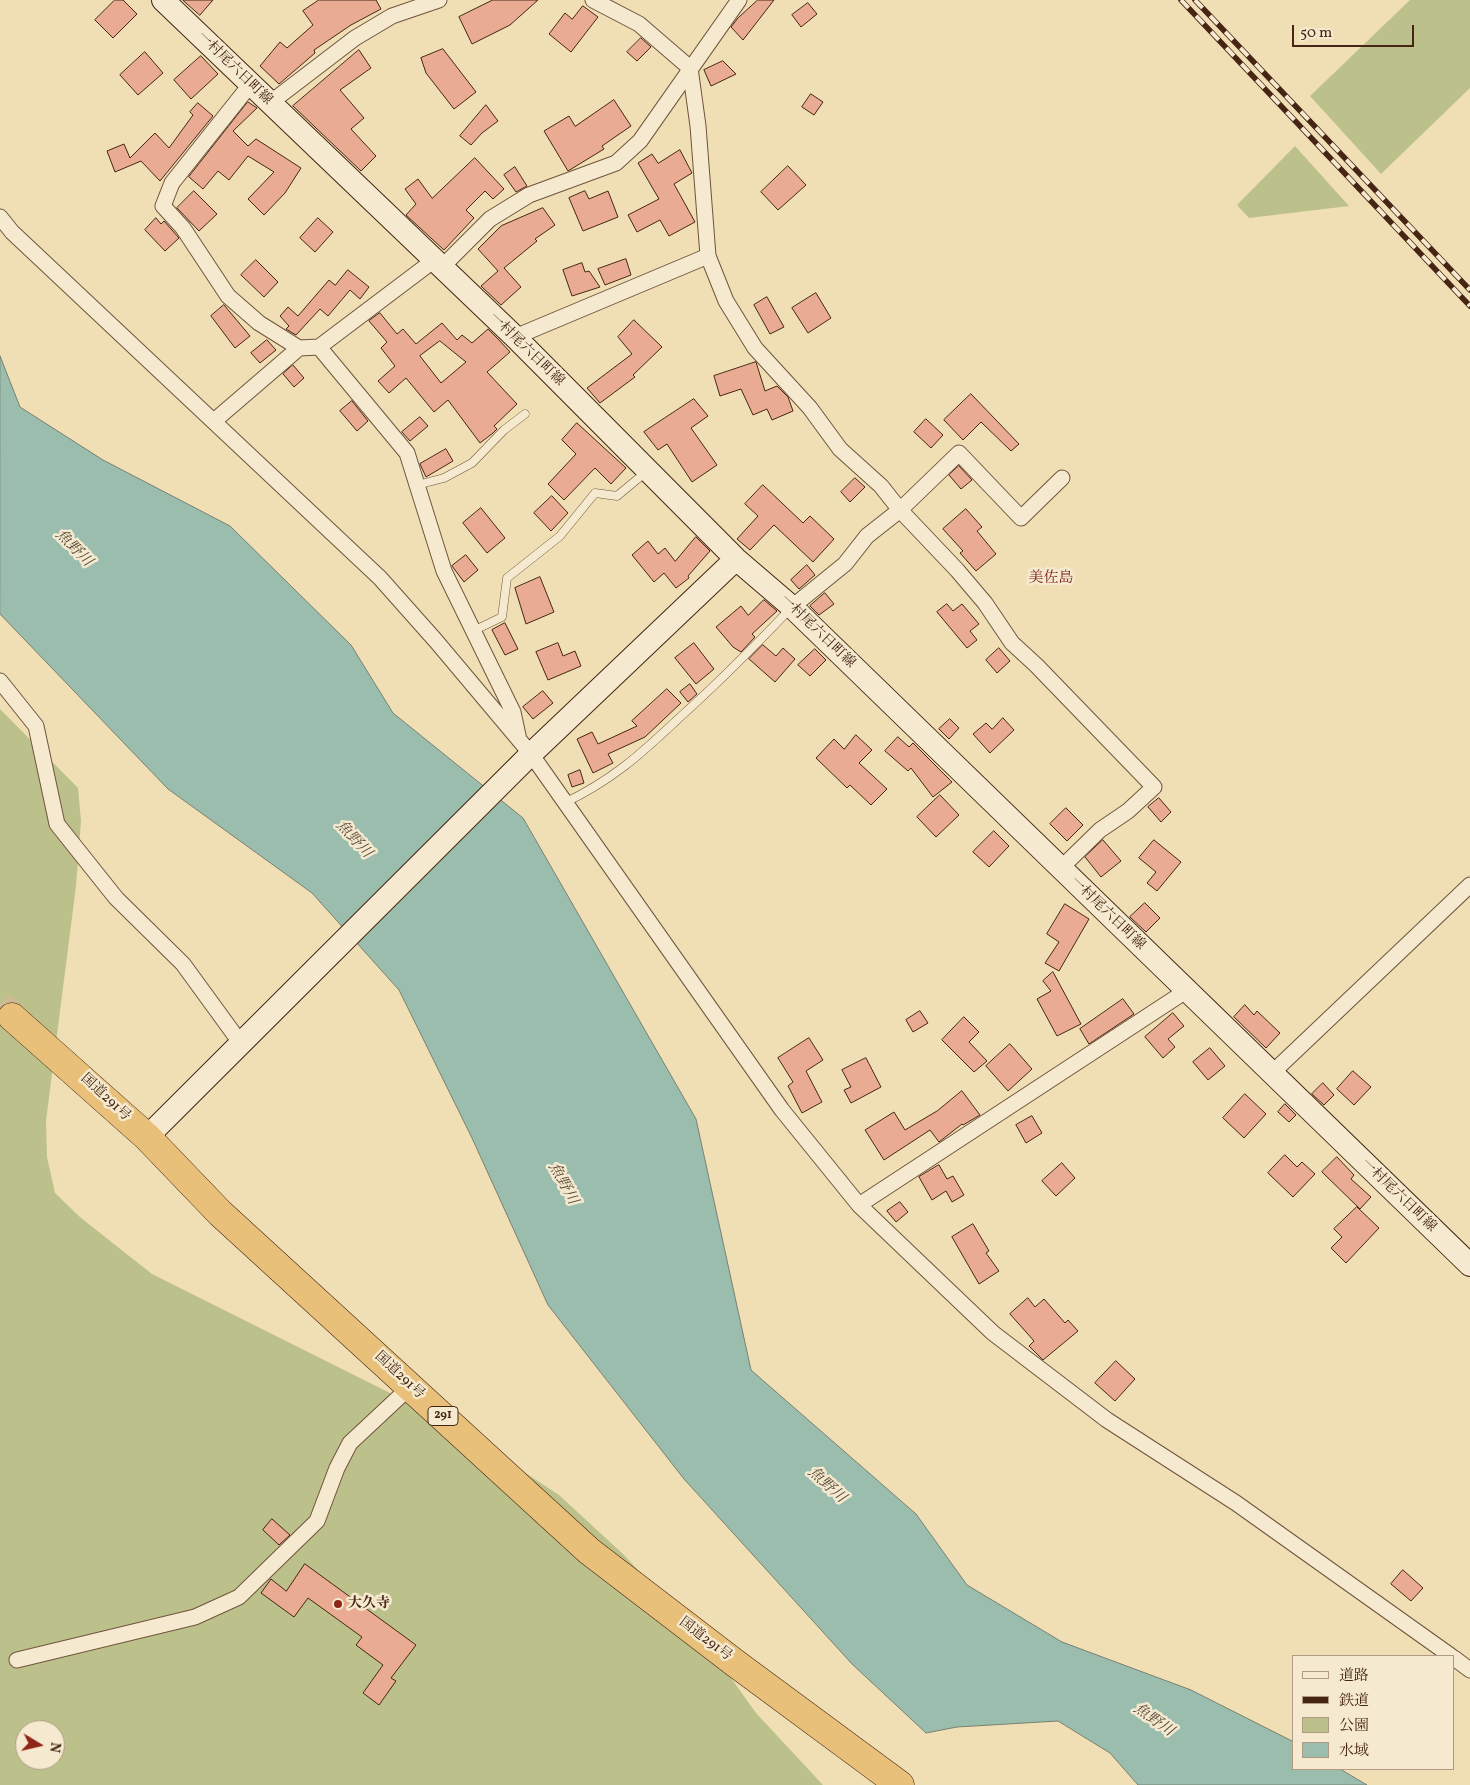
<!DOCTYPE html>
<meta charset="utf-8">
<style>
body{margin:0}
#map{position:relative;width:1470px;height:1785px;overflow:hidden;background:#f0dfb5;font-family:Vollkorn,"Noto Serif JP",serif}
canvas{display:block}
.legend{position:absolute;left:1292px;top:1655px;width:162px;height:115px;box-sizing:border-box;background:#f5eacf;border:1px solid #af9b84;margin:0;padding:6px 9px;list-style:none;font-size:15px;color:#462514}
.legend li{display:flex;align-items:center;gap:10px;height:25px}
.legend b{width:25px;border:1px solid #af9b84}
.north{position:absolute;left:15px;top:1720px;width:50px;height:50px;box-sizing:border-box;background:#f5eacf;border:1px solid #af9b84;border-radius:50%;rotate:99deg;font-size:14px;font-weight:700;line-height:20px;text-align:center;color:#462514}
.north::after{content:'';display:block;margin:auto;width:18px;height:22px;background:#8f2418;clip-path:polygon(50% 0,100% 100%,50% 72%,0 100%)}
.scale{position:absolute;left:1292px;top:25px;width:122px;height:22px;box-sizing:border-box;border:2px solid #462514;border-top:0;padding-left:6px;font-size:15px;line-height:18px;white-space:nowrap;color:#462514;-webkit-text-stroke:4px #f5eacf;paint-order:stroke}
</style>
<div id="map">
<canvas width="1470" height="1785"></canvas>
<ul class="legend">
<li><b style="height:6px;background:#f5eacf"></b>道路</li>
<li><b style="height:6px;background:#462514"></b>鉄道</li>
<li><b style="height:14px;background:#bcc18b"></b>公園</li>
<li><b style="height:14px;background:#9abdae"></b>水域</li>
</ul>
<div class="north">N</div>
<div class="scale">50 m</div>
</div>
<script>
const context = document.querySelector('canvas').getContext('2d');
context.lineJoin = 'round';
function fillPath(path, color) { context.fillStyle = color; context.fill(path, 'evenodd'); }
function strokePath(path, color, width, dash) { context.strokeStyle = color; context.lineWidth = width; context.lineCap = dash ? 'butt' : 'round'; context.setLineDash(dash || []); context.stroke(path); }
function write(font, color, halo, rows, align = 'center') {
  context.font = font + ' Vollkorn,"Noto Serif JP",serif'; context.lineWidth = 5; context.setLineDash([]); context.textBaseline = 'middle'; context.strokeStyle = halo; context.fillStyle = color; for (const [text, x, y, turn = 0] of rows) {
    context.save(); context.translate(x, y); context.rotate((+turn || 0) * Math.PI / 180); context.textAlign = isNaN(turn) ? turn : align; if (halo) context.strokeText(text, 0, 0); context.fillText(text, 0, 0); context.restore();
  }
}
fillPath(new Path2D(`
 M1410 0H1470V88L1381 174 1310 96Z
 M1295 146 1349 206 1249 218 1237 205Z
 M0 709 78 788 81 821 76 886 46 1121 47 1157 55 1193 81 1218 152 1274 446 1421 559 1495 623 1554 704 1640 756 1713 823 1785H0ZM25 1730H55V1760H25Z`), '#bcc18b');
const water = new Path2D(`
 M0 356 20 407 103 460 230 526 351 645 393 713 523 818 696 1119 751 1370 916 1514 967 1585 1062 1642 1191 1690 1294 1742V1769H1340L1367 1785H1138L1110 1753 1058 1721 957 1727 926 1733 852 1664 684 1479 548 1305 472 1138 399 990 312 893 168 789 0 614Z`);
fillPath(water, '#9abdae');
strokePath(water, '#788070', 1);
const building = new Path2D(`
 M115 0H123L137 14 113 38 95 20Z
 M183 0H213L200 15Z
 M319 0H376L381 9 351 25 314 50 315 53 279 84 260 66 280 42 287 48 313 25 303 11Z
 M493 0H538L510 25 472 44 459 17Z
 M758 0H774L743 40 731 27 738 18Z
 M808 3 817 14 801 27 792 15Z
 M583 6 598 17 571 52 549 34 565 13 572 19Z
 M641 38 651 47 637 61 627 52Z
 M443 49 476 92 454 109 426 73 421 58Z
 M359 50 371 68 340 90 364 118 351 129 376 156 361 171 293 106Z
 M145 52 163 73 138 95 120 75Z
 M201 56 218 74 191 99 174 80Z
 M723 61 736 74 711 86 704 70Z
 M811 94 823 102 814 115 802 107Z
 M614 100 631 126 602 146 604 149 568 171 544 131 569 116 575 126Z
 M248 102 257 108 233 131 248 146 256 139 301 168 285 193 264 215 248 199 274 172 248 156 229 180 218 171 203 189 189 177Z
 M198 103 213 116 160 181 141 161 115 172 107 151 124 144 130 158 155 133 169 148 193 115 190 112Z
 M486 105 498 121 482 133 471 145 460 136Z
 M680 150 692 173 674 184 695 222 669 236 660 220 637 232 628 215 659 199 638 163 652 154 658 163Z
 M475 158 504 189 493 199 485 191 466 210 474 218 444 250 406 215 416 204 405 189 418 179 432 198Z
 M788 166 806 185 778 210 761 192Z
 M515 167 527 186 516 192 504 175Z
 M194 191 217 214 199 231 177 208Z
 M585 191 589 199 608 191 618 217 583 231 569 198Z
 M543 208 555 225 535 239 537 241 504 268 521 287 501 305 481 286 498 271 478 249 501 226Z
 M156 218 161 224 164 221 179 238 165 251 145 230Z
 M318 218 333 232 315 252 300 238Z
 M626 259 631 275 605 285 598 269Z
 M256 260 278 282 264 297 241 275Z
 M582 263 585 272 589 271 600 287 572 296 563 270Z
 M348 270 369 287 360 299 350 290 328 316 320 309 296 335 286 329 289 326 280 316 288 307 298 316 329 280 335 285Z
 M816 293 831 318 808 333 792 308Z
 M767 297 784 327 770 334 754 305Z
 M224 305 250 336 235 348 211 316Z
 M380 313 397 334 403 329 416 344 442 323 457 340 462 335 472 343 488 329 499 340 510 352 487 372 517 404 494 426 497 429 493 433 480 443 448 400 434 412 406 378 389 393 378 381 395 366 381 348 387 342 369 321ZM440 341 466 362 441 383 420 356Z
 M634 320 662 347 633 375 635 377 600 403 587 388 632 354 618 337Z
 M267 340 276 350 260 363 251 353Z
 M756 362 765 391 777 386 788 397 793 411 772 420 767 409 753 415 741 389 720 396 714 376Z
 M293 365 304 378 294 387 283 374Z
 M971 394 1019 444 1011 451 981 422 963 440 944 420Z
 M694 399 708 416 691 428 717 465 692 482 667 444 658 450 644 432Z
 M352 401 368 421 357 431 340 411Z
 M420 417 428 426 410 441 402 432Z
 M926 419 943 435 931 448 914 432Z
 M577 423 626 468 611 484 595 468 564 500 548 484 576 454 562 440Z
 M446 449 453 461 426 477 420 464Z
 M959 466 972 480 961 489 949 475Z
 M855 478 865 487 850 502 841 492Z
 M763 485 803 523 810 516 834 539 813 562 774 525 750 550 737 539 758 516 745 504Z
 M552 496 568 513 551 531 534 513Z
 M481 508 505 538 487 553 463 523Z
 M966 509 982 527 977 531 996 554 976 571 960 553 963 551 943 529Z
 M696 537 710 551 688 576 689 578 676 588 664 573 654 582 632 555 648 541 658 554 665 548 675 561Z
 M466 555 478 570 464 582 452 566Z
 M807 565 815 575 799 589 791 580Z
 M540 577 554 612 526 624 515 588Z
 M825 593 834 604 819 615 810 606Z
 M764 600 777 611 752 634 755 637 741 652 733 647 716 627 741 606 748 615Z
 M947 604 953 611 962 604 979 624 970 631 977 640 967 648 937 612Z
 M505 623 518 649 505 655 492 630Z
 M558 643 563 656 575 651 581 666 548 680 536 652Z
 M694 643 714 669 696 684 675 658Z
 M763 645 776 656 783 648 795 659 775 682 749 659Z
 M999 648 1010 661 997 673 986 660Z
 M815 649 826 660 810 676 798 665Z
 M690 684 697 694 688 702 680 692Z
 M667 689 681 703 645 737 608 754 613 763 593 773 577 739 592 732 598 744 637 726 632 721Z
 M543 691 553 703 533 719 523 707Z
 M1003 718 1014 730 990 753 973 734 986 723 992 729Z
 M950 719 959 728 949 739 939 729Z
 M856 735 872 750 859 763 887 789 871 805 850 785 847 788 816 758 834 739 844 749Z
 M898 737 909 747 913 743 952 782 933 797 911 768 908 771 885 751Z
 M580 770 584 783 572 787 568 775Z
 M940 795 959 815 936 837 917 817Z
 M1159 798 1171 812 1161 822 1148 807Z
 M1066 808 1083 825 1067 841 1050 824Z
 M994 831 1009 846 989 867 973 852Z
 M1103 840 1121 861 1101 877 1085 857Z
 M1154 840 1181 862 1157 891 1147 883 1156 872 1139 858Z
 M1145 903 1160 918 1146 932 1130 917Z
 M1065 904 1089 919 1059 971 1045 963 1059 942 1047 934Z
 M1053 972 1081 1024 1057 1036 1037 999 1051 991 1043 981Z
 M1123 999 1134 1014 1089 1044 1080 1029Z
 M1245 1005 1254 1015 1257 1011 1280 1033 1266 1048 1234 1017Z
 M920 1011 928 1023 913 1032 906 1020Z
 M1173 1013 1184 1026 1168 1039 1175 1047 1163 1058 1145 1037Z
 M964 1017 979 1032 969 1042 987 1061 974 1072 942 1040Z
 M809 1038 823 1060 806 1071 822 1102 802 1113 788 1086 793 1082 778 1058Z
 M1010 1044 1032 1069 1008 1091 986 1066Z
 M1210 1048 1225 1066 1208 1080 1193 1062Z
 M866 1058 881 1087 851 1103 844 1090 851 1087 842 1070Z
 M1353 1071 1371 1087 1354 1105 1337 1089Z
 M1323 1083 1334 1095 1324 1105 1312 1094Z
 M962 1091 980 1115 963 1125 962 1124 939 1142 930 1130 884 1160 865 1130 894 1112 905 1130 937 1111Z
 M1245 1094 1266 1114 1244 1138 1223 1118Z
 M1285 1104 1296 1115 1289 1122 1278 1112Z
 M1032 1116 1042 1133 1026 1143 1016 1125Z
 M1285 1155 1297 1167 1302 1162 1315 1174 1293 1197 1268 1173Z
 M1337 1157 1354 1175 1351 1179 1371 1197 1360 1209 1322 1172Z
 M1062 1163 1075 1178 1056 1196 1042 1181Z
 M939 1165 947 1179 953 1176 964 1195 952 1202 946 1191 932 1200 919 1177Z
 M900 1202 908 1212 896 1222 887 1211Z
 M1357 1207 1379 1228 1346 1263 1331 1248 1342 1237 1334 1229Z
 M973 1224 989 1251 986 1253 999 1271 979 1284 952 1237Z
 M1028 1298 1035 1307 1044 1299 1065 1323 1068 1320 1078 1331 1043 1360 1029 1346 1034 1341 1010 1314Z
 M1116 1361 1135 1379 1115 1401 1095 1383Z
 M272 1519 290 1535 279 1545 263 1530Z
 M305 1564 416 1645 391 1678 396 1681 379 1705 363 1693 383 1665 356 1645 362 1637 308 1598 294 1617 261 1593 271 1579 286 1591Z
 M1403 1570 1423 1588 1411 1601 1391 1584Z`);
fillPath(building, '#e9ac92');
strokePath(building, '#462514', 1);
strokePath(new Path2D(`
 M0 1004 12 1017`), '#ceba95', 28, [28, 14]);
const lane = new Path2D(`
 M417 485 444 478 472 463 504 430 525 414
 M473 631 502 617 507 578 560 536 595 493 617 496 646 472
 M564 803C611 781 641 754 678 719 717 684 754 647 790 609`);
const street = new Path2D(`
 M593 0 639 24 690 68 698 126 708 256 726 301 755 348 810 408 840 449 881 486 900 510 957 570 985 603 1012 643 1036 665 1154 787 1128 811 1100 830 1060 869
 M250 85 172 183 163 206 183 228 228 296 259 323 299 348
 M270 103 355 38 392 16 439 0
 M0 217 12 232 380 578 436 641 531 754 782 1110 859 1205 993 1333 1107 1420 1236 1503 1451 1656
 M441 268 490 219 529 195 616 163 640 141 739 0
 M515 337 708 256
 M319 347 407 453 444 571 513 712 519 740
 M214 421 299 348 319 347 433 261
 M792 607 845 564 867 536 900 510 959 453 1021 518 1062 478
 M0 681 36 726 57 824 116 898 183 964 242 1045
 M1271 1074 1470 885
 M859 1205 1186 991
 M1454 1658 1470 1670
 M17 1660 195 1617 239 1597 317 1521 337 1468 350 1443 411 1386`);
const secondary = new Path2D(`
 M163 0 515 337 736 559 792 607 1470 1265
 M147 1137 531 754 736 559`);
const highway = new Path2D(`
 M12 1017 147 1137 220 1213 589 1551 735 1663 900 1785`);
strokePath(lane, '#70543c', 9);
strokePath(street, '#70543c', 17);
strokePath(secondary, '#462514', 24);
strokePath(highway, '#462514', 29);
strokePath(lane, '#f5eacf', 8);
strokePath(street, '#f5eacf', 15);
strokePath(secondary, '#f5eacf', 22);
strokePath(highway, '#e8c07a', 28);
const rail = new Path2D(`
 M1181 0 1470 306
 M1195 0 1470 290`);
strokePath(rail, '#462514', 5.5);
strokePath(rail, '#f5eacf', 4, [11]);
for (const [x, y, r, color] of [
 [338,1604,5,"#8f2418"]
]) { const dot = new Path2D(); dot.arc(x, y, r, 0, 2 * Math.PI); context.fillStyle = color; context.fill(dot); strokePath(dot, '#f5eacf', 2); }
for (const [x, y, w] of [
 [443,1416,30]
]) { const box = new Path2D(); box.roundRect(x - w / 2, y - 9.5, w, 19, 4); context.fillStyle = '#f5eacf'; context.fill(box); strokePath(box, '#462514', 1); }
write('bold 12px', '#462514', null, [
 ["291",443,1416]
]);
write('14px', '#462514', '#f5eacf', [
 ["一村尾六日町線",234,69,44],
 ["一村尾六日町線",526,350,44],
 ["一村尾六日町線",817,632,44],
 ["一村尾六日町線",1107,914,44],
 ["国道291号",105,1098,43],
 ["一村尾六日町線",1398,1196,44],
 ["国道291号",399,1376,43],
 ["国道291号",705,1640,37]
]);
write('bold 14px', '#462514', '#f5eacf', [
 ["大久寺",348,1604]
], 'left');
write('italic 15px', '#5b4b3a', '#f5eacf', [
 ["魚野川",73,549,45],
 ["魚野川",353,840,47],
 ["魚野川",562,1184,61],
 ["魚野川",826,1486,42],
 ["魚野川",1153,1721,35]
]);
write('15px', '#7a1f14', '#f5eacf', [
 ["美佐島",1051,579]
]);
</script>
